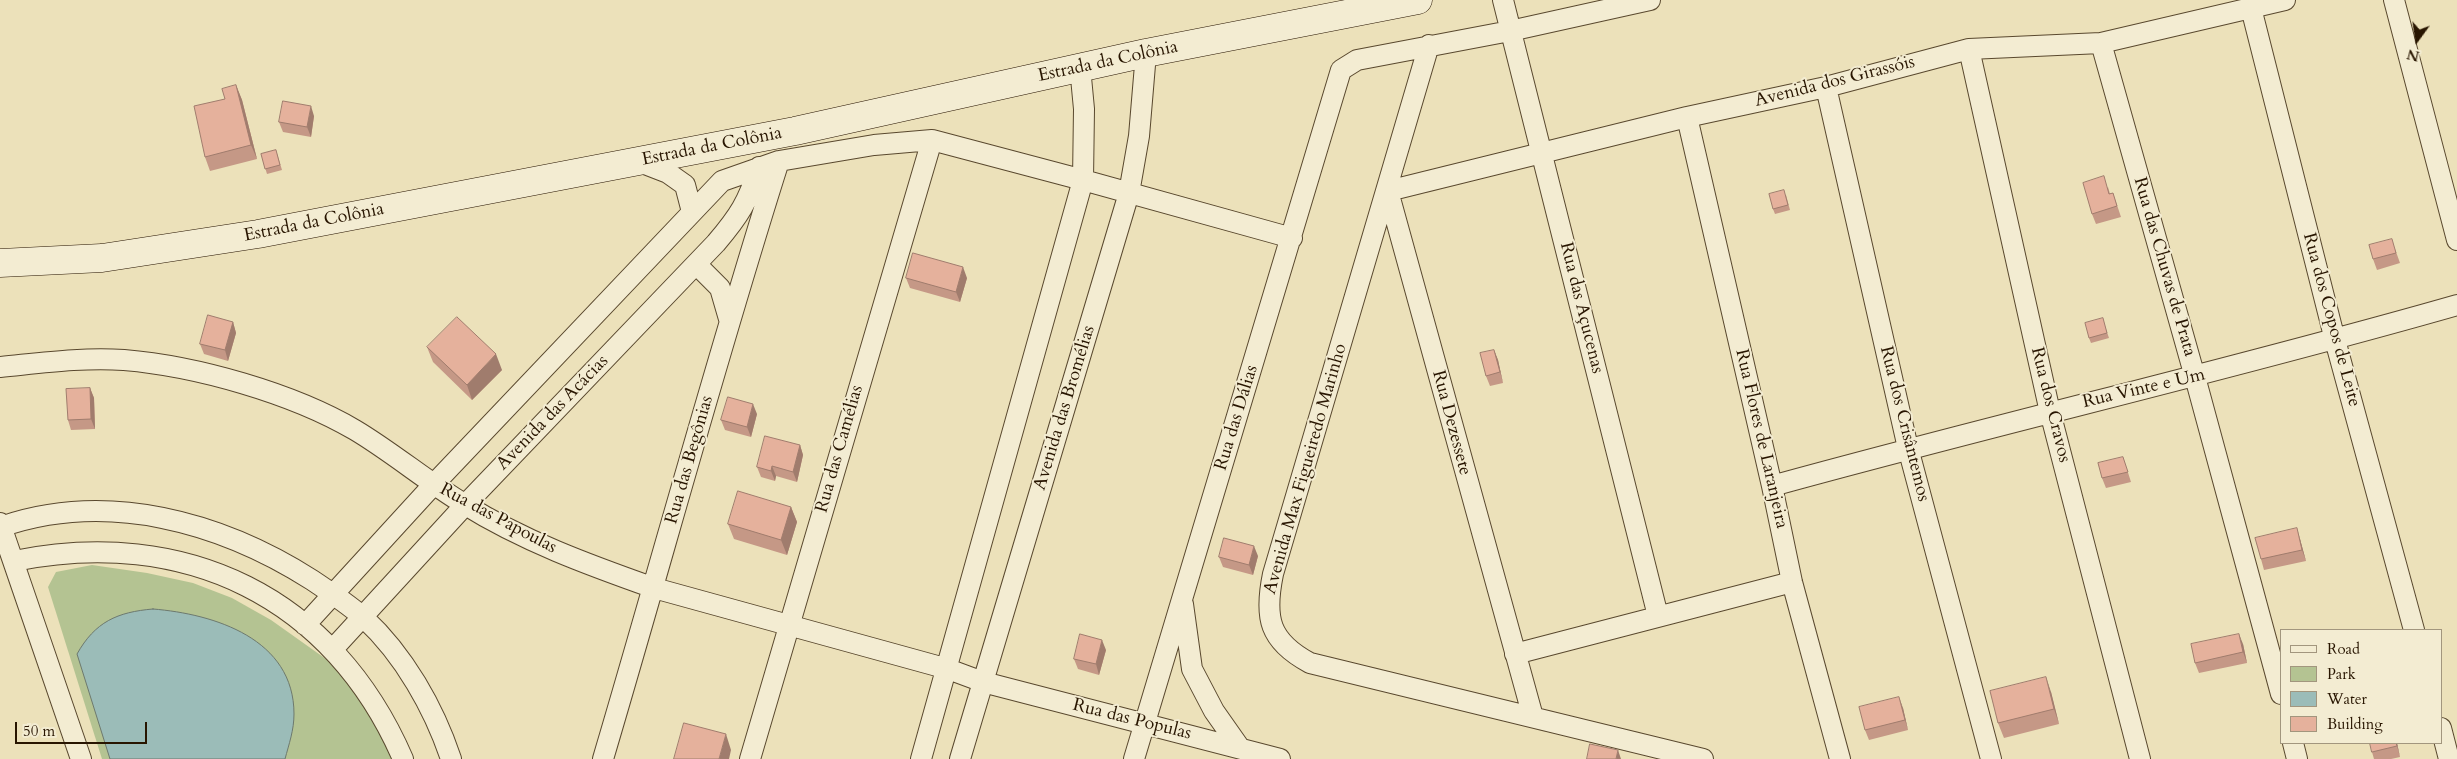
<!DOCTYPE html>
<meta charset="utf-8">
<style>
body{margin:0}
#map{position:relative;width:2457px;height:759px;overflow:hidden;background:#ece1ba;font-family:Cardo,serif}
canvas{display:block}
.legend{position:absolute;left:2280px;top:629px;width:162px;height:115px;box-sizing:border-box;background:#f3ecd2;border:1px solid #a2967e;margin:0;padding:6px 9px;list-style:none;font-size:15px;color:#281500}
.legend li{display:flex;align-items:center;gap:10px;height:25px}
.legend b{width:25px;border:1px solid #a2967e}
.north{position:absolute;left:2392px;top:15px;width:50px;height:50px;-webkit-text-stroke:4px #f3ecd2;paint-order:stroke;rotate:194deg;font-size:14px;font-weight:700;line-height:20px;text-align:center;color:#281500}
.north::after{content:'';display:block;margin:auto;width:18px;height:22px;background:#281500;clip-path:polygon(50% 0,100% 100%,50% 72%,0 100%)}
.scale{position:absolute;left:15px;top:722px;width:132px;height:22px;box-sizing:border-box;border:2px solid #281500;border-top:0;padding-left:6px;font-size:15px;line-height:18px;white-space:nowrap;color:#281500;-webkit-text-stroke:4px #f3ecd2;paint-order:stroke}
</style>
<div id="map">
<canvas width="2457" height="759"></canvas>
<ul class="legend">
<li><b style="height:6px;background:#f3ecd2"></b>Road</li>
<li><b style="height:14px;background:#b4c392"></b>Park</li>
<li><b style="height:14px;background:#9bbcb8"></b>Water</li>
<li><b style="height:14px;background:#e5b19c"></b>Building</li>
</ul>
<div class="north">N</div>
<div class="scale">50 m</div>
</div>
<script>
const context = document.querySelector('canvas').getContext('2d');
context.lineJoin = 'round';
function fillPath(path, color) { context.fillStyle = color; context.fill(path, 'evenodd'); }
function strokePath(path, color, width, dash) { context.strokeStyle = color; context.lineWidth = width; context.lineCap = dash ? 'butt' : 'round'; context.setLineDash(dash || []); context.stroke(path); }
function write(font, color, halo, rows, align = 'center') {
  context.font = font + ' Cardo,serif'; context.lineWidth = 4; context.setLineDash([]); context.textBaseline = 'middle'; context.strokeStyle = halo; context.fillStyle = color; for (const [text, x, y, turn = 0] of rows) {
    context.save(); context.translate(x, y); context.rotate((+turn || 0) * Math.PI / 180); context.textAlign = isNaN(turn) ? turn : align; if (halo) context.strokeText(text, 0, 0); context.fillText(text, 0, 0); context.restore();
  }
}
fillPath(new Path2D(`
 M92 565 147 573 193 583 232 598 271 620 333 664 355 686 397 759H102L48 587 56 572Z`), '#b4c392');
const water = new Path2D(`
 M153 609C215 614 294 639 294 714 294 730 289 744 285 759H110L77 654C95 622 117 612 153 609Z`);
fillPath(water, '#9bbcb8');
strokePath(water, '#6d796e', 1);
const street = new Path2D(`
 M1503 0 1658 616
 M2394 0 2457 240
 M2251 8 2335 340 2414 630
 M2101 43 2195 377 2281 694
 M1429 45 1273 574C1264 618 1269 641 1310 663L1703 759
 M1969 49 2050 412 2140 759
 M1826 87 1908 448 1991 759
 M1687 117 1772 486 1792 582 1840 759
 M637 161 668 173 685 185 692 212
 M696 264 720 288 729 319
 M0 367C41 363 83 357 124 360 196 366 292 393 355 430 392 452 426 481 464 504 523 541 589 565 654 588L948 669 983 682 1280 759
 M1772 486C2000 423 2230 370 2457 305
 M0 523 81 759
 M1 527C107 490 221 522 312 580 330 592 348 604 364 618 404 655 434 708 451 759
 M14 561C185 526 333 597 403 759
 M1183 604 1192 669 1214 711 1240 748
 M305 625 434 484 722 181 779 161 874 145 932 140 1083 180 1292 238
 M332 650 465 505 716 243C739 216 748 202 759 167
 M1515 654 1792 582
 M1533 717 1388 191 1687 117 1826 87 1969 49 2101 43 2285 0
 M2441 728 2449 759
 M2293 743 2297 759
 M603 759C662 560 716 359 779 161
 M750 759 932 140
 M921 759 1083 180 1084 109 1080 67
 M960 759 1129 193 1139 136 1146 53
 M1134 759 1341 70 1357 60 1510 31 1650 0`);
const secondary = new Path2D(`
 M0 263 102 258 258 234 795 131 1146 53 1418 0`);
strokePath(street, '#59482e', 22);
strokePath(secondary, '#281500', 29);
strokePath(street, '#f3ecd2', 20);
strokePath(secondary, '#f3ecd2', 28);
fillPath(new Path2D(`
 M236 85 242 100 257 159 210 171 205 157 225 99Z
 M314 116 311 137 283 132 279 122Z
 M276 150 282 170 267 174 261 154Z
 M2108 187 2110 194 2113 193 2121 217 2096 224 2092 214Z
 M1786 195 1790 210 1775 214 1773 209Z
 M2395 249 2400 263 2377 270 2373 259Z
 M906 278H967L960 302 910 288Z
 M233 322 236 333 228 361 204 354 200 344Z
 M2104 323 2109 338 2091 343 2089 338Z
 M427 347 502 370 472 400 433 362Z
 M1494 350 1498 360 1503 383 1490 386 1486 376Z
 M90 388 94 398 95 429 71 430 68 420Z
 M757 414 751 437 725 430 721 420Z
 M800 445 803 455 797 482 776 476 775 481 761 477 757 467Z
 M2123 457 2131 482 2106 488 2102 478Z
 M791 507 797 522 787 555 734 539 728 524Z
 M2300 539 2306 561 2264 570 2261 559Z
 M1258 556 1253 575 1223 567 1219 557Z
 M2243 644 2247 663 2199 673 2195 663Z
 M1106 650 1099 675 1078 669 1074 659Z
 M2051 692 2059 724 2004 738 1998 723Z
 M1903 708 1908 730 1869 740 1865 730Z
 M2397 743 2400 757 2391 759H2374L2372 752Z`), '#c59886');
fillPath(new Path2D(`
 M236 85 242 100 257 159 251 145Z
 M311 106 314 116 311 137 307 127Z
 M963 267 967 278 960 302 956 292Z
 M233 322 236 333 228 361 225 350Z
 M1494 350 1498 360 1503 383Z
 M496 354 502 370 472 400 467 385Z
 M90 388 94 398 95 429 91 419Z
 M753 404 757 414 751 437 747 427Z
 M800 445 803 455 797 482 793 472Z
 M772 466 776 476 775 481 771 471Z
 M791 507 797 522 787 555 781 540Z
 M2297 528 2306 561 2302 550Z
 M1254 546 1258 556 1253 575 1249 565Z
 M2239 634 2243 644 2247 663 2243 652Z
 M1102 640 1106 650 1099 675 1096 664Z
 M2046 677 2051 692 2059 724 2054 709Z
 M1899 697 1903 708 1908 730 1905 720Z
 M726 734 731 750 729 759H719Z
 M2396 743H2397L2400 757 2397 746Z
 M1618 750 1621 759H1616Z`), '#a07c6d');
const building = new Path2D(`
 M236 85 251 145 205 157 194 106 225 99 222 89Z
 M283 101 311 106 307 127 279 122Z
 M276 150 280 165 265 169 261 154Z
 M2104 176 2109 194 2113 193 2117 206 2092 214 2083 183Z
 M1784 190 1788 205 1773 209 1769 194Z
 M2392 239 2396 253 2373 259 2369 245Z
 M913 253 963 267 956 292 906 278Z
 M208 315 233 322 225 350 200 344Z
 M457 317 496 354 467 385 427 347Z
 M2103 318 2107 333 2089 338 2085 323Z
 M1494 350 1500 372 1486 376 1480 353Z
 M90 388 91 419 68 420 66 389Z
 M728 397 753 404 747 427 721 420Z
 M765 436 800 445 793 472 772 466 771 471 757 467Z
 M2123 457 2128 472 2102 478 2098 463Z
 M738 491 791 507 781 540 728 524Z
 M2297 528 2302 550 2261 559 2255 538Z
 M1224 538 1254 546 1249 565 1219 557Z
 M1080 634 1102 640 1096 664 1074 659Z
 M2239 634 2243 652 2195 663 2191 644Z
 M2046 677 2054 709 1998 723 1990 691Z
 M1899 697 1905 720 1865 730 1859 707Z
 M684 723 726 734 719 759H674Z
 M2370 743H2396L2397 746 2372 752Z
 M1590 744 1618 750 1616 759H1587Z`);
fillPath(building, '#e5b19c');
strokePath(building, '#a07c6d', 1);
write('18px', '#281500', '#f3ecd2', [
 ["Estrada da Colônia",1108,62,-12],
 ["Avenida dos Girassóis",1835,82,-14],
 ["Estrada da Colônia",712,147,-11],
 ["Estrada da Colônia",314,223,-11],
 ["Rua das Chuvas de Prata",2164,267,74],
 ["Rua das Açucenas",1581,308,76],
 ["Rua dos Copos de Leite",2331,320,75],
 ["Rua Vinte e Um",2144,389,-13],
 ["Rua dos Cravos",2050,405,76],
 ["Avenida das Bromélias",1065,408,-73],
 ["Avenida das Acácias",553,413,-46],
 ["Rua das Dálias",1237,418,-73],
 ["Rua Dezessete",1451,423,75],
 ["Rua dos Crisântemos",1904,424,76],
 ["Rua Flores de Laranjeira",1761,439,77],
 ["Rua das Camélias",840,449,-74],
 ["Rua das Begônias",690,460,-74],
 ["Avenida Max Figueiredo Marinho",1306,469,-74],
 ["Rua das Papoulas",498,519,28],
 ["Rua das Populas",1132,720,14]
]);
</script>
